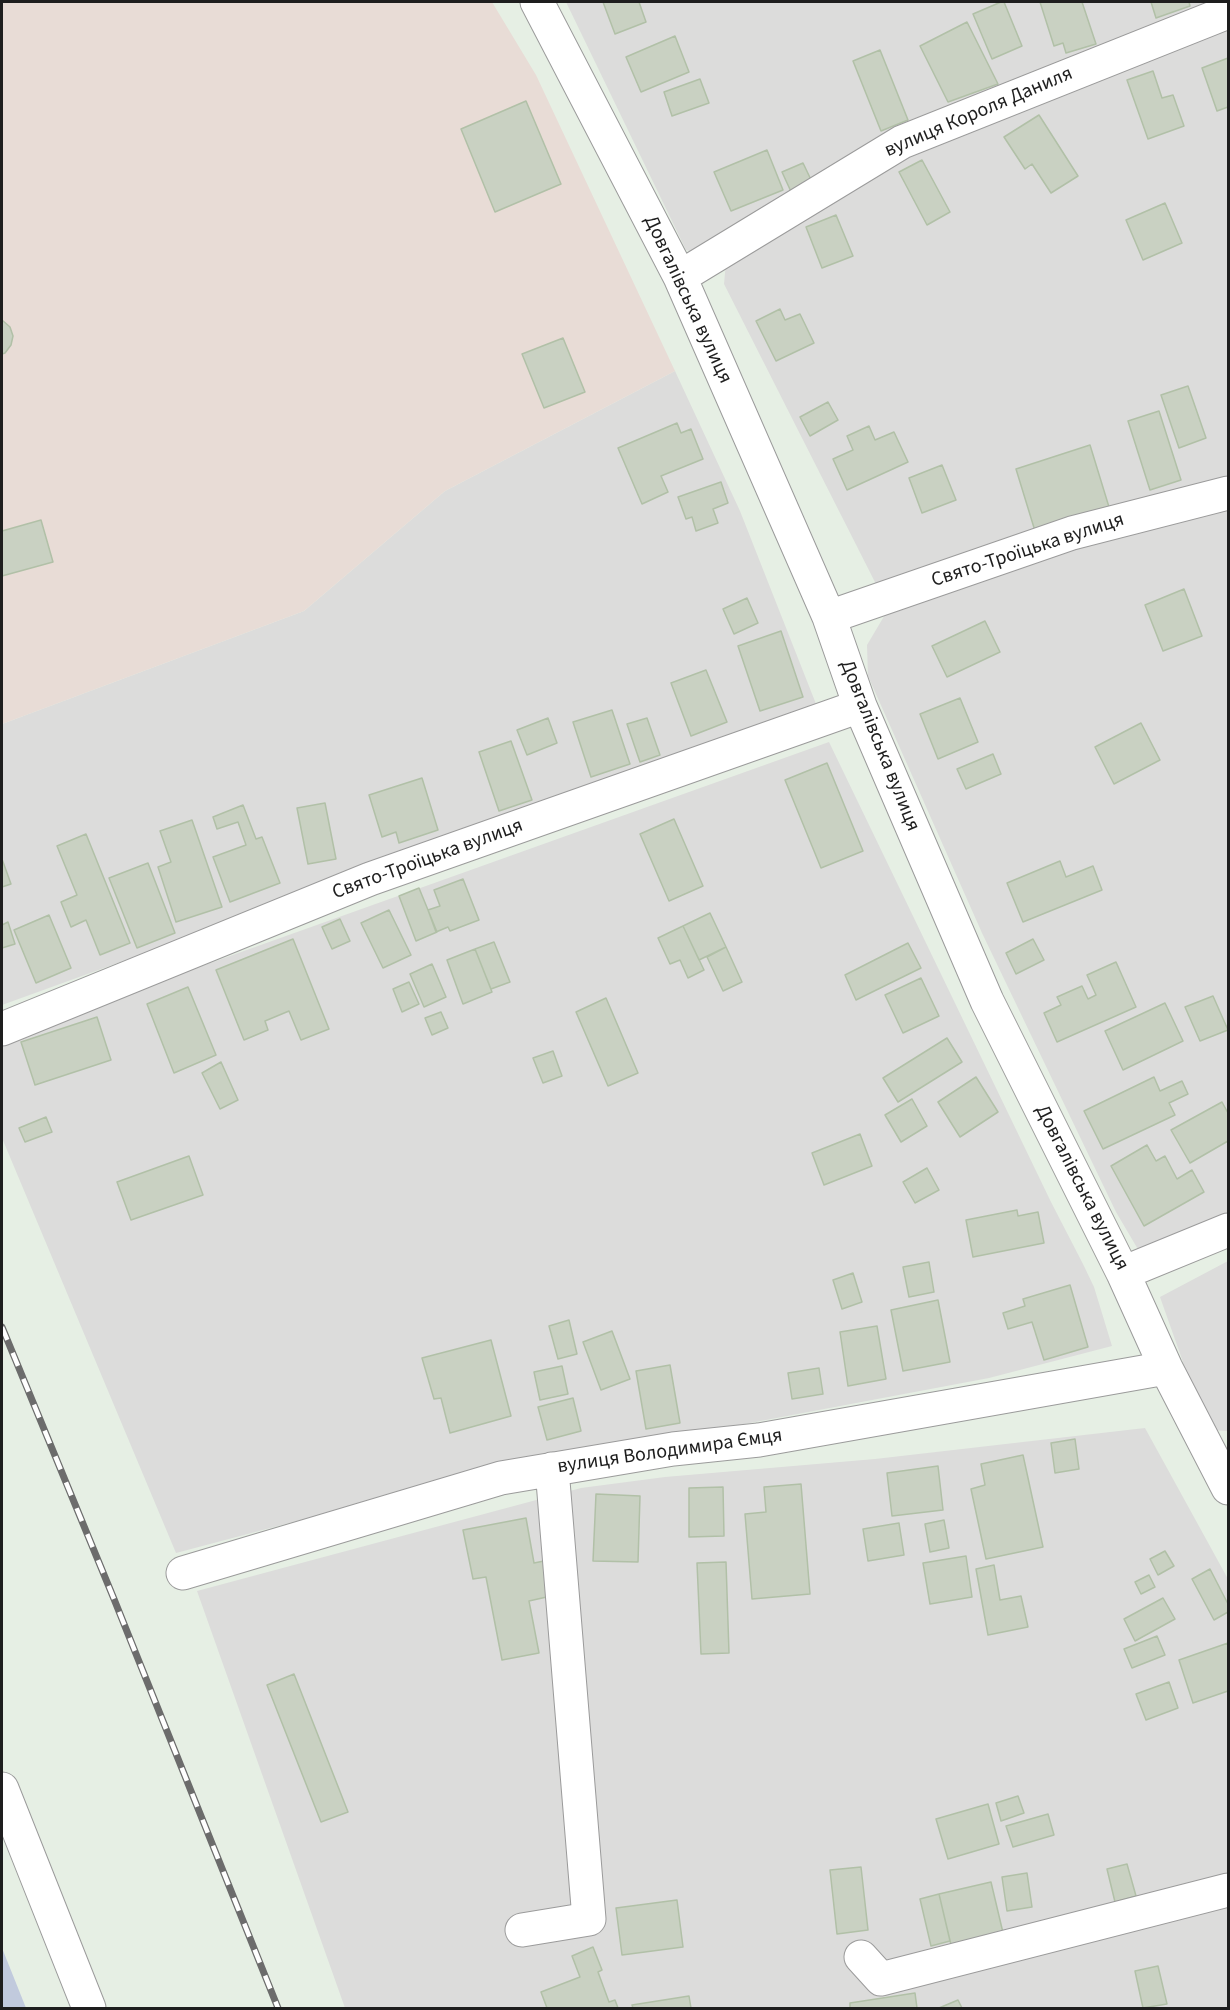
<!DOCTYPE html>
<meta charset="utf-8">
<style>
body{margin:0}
#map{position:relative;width:1230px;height:2010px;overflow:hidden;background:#e6efe4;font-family:"Source Sans 3",sans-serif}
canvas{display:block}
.frame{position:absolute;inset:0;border:3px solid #1e1e1e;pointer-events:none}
</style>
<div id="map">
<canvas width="1230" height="2010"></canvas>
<div class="frame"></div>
</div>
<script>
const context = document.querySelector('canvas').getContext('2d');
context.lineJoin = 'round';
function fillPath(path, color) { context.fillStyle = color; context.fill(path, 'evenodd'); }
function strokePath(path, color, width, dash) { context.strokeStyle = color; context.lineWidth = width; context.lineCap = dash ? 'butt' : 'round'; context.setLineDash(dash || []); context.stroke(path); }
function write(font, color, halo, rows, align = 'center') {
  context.font = font + ' "Source Sans 3",sans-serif'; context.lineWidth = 5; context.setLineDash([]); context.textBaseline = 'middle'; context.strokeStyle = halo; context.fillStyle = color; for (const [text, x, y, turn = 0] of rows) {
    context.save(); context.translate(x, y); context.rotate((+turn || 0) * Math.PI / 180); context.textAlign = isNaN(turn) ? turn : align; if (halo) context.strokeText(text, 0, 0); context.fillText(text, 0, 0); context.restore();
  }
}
fillPath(new Path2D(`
 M566 2H1223L703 255 686 250Z
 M1228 22V476L880 592 724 284 726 262 912 153Z
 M675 371 740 511 818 709 2 1005V724L304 611 445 491Z
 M1228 505V1216L1139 1251 1116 1212 982 933 868 676 867 645 886 613 1086 543Z
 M829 742 1051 1202 1083 1264 1094 1287 1112 1346 989 1378 463 1477 176 1553 2 1138V1041L6 1036Z
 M1228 1261V1431L1207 1430 1160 1297Z
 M1145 1428 1228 1579V2008H345L197 1591 581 1488 665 1477 875 1459Z`), '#dcdcdb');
fillPath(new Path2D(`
 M2 2H492L536 75 675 371 445 491 304 611 2 724Z`), '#e8dcd6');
fillPath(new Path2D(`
 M2 1948 26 2008H2Z`), '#c1cadd');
const building = new Path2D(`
 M603 2H639L646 22 615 34Z
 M1001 2H1004L1022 46 992 59 973 14Z
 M1040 2H1082L1096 44 1066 53 1063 43 1054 46Z
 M1151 2H1189L1190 6 1156 18Z
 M967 22 998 84 948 102 920 46Z
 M675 36 689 72 641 92 626 57Z
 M880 50 908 120 881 131 853 61Z
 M1228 58V107L1217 111 1202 68Z
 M1153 71 1162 98 1173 95 1184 126 1148 139 1127 80Z
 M700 79 709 103 672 116 664 92Z
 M526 101 561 184 495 212 461 129Z
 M1039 115 1078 176 1051 193 1032 164 1025 169 1004 137Z
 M767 150 783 190 731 211 714 172Z
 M922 160 950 212 927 225 899 172Z
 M803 163 814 186 793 196 782 172Z
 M1165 203 1182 243 1143 260 1126 220Z
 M836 215 853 256 822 268 806 227Z
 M780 309 785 320 800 314 814 343 776 361 756 321Z
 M2 320 10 327 13 336 11 345 5 353 2 354Z
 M563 338 585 392 544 408 522 354Z
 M1188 386 1206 438 1179 448 1161 395Z
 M828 402 838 420 810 436 800 417Z
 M1159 411 1181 480 1150 490 1128 421Z
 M677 423 681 433 691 429 703 459 661 476 668 492 642 504 618 448Z
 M869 426 875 440 894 432 908 462 847 490 833 459 853 450 847 436Z
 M1090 445 1109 507 1035 531 1016 469Z
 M942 465 956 500 922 513 909 478Z
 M721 482 728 503 713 509 718 523 696 531 692 517 686 519 678 497Z
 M41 520 53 562 2 576V531Z
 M1184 589 1202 636 1163 651 1145 605Z
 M747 598 758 623 734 634 723 609Z
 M985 621 1000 652 947 677 932 646Z
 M781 631 803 697 760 711 738 646Z
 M706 670 727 722 691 736 671 683Z
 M960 698 978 742 938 759 920 714Z
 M612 710 630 764 591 777 573 722Z
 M548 718 557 743 527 755 517 730Z
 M647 718 660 755 640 762 627 724Z
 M1141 723 1160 760 1114 784 1095 747Z
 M511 741 532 800 499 811 479 752Z
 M993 754 1001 774 966 789 957 769Z
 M827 763 863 851 821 868 785 780Z
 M422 778 438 830 399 843 396 832 382 837 369 795Z
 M325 803 336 859 308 864 297 808Z
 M243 805 256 839 262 837 280 883 230 902 213 857 246 845 238 822 217 829 213 817Z
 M674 819 703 886 669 901 640 834Z
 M192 820 222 907 176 922 158 867 171 862 160 831Z
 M86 834 130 943 100 955 86 920 71 927 61 902 77 895 57 846Z
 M2 859 11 884 2 887Z
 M1060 861 1066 877 1093 866 1102 890 1023 922 1007 883Z
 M148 863 175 933 137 948 109 878Z
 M463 879 479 920 450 931 448 927 436 932 428 910 440 906 434 890Z
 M419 888 437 932 416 941 399 896Z
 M389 910 411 955 383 968 361 923Z
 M710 913 726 947 699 960 683 926Z
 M49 915 71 968 36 983 14 930Z
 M340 919 350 941 332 949 322 927Z
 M8 922 15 944 2 948V925Z
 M683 926 704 970 688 978 680 960 670 964 658 938Z
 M293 939 329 1029 301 1040 289 1011 265 1021 268 1030 244 1040 216 970Z
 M1033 939 1044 960 1016 974 1006 953Z
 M494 942 510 982 491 989 475 949Z
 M908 943 921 968 856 1000 845 975Z
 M726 947 742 982 723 991 707 957Z
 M475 949 492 992 463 1004 447 960Z
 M1116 962 1136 1007 1057 1042 1044 1013 1061 1005 1057 997 1082 986 1088 999 1096 995 1087 975Z
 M432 964 446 997 424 1007 410 974Z
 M921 978 939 1016 903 1033 885 995Z
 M409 982 419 1004 402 1012 393 989Z
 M188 987 216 1055 174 1073 147 1004Z
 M1213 996 1228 1030 1200 1041 1185 1007Z
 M606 998 638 1073 608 1086 576 1012Z
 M1165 1003 1183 1041 1123 1070 1105 1031Z
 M441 1012 448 1028 432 1035 425 1018Z
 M97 1017 111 1060 35 1085 21 1042Z
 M947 1038 962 1062 898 1102 883 1078Z
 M553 1051 562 1076 543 1083 533 1058Z
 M221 1062 238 1100 220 1109 202 1073Z
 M976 1077 998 1112 960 1137 938 1102Z
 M1154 1077 1160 1091 1182 1081 1188 1094 1169 1103 1175 1115 1103 1149 1084 1111Z
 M912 1099 927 1126 901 1142 885 1115Z
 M1222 1102 1228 1113V1141L1190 1163 1171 1130Z
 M46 1117 52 1132 25 1142 19 1128Z
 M860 1134 872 1166 824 1185 812 1153Z
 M1147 1145 1156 1161 1165 1156 1177 1179 1192 1170 1204 1192 1144 1226 1111 1166Z
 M189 1156 203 1195 131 1220 117 1182Z
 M927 1168 939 1190 915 1203 903 1182Z
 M1017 1210 1018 1216 1038 1212 1044 1243 973 1257 966 1220Z
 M929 1262 934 1292 909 1297 903 1267Z
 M853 1273 862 1302 842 1309 833 1280Z
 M1070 1285 1088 1347 1044 1360 1032 1322 1008 1329 1003 1313 1025 1306 1023 1299Z
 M938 1300 950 1362 903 1371 891 1310Z
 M569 1320 577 1354 558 1359 549 1326Z
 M877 1326 886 1379 848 1386 840 1332Z
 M612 1331 630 1379 601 1390 583 1342Z
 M491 1340 511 1416 450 1433 441 1398 434 1399 422 1358Z
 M670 1365 680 1423 646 1429 636 1371Z
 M562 1366 568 1394 540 1400 534 1372Z
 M819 1368 823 1394 792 1399 788 1373Z
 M573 1398 581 1431 547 1440 538 1407Z
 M1075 1439 1079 1469 1055 1473 1051 1443Z
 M1023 1455 1043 1547 986 1559 971 1489 985 1485 981 1464Z
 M938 1466 943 1510 892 1516 887 1473Z
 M801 1484 810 1594 752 1599 745 1514 766 1512 764 1487Z
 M723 1487 724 1536 689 1537V1488Z
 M596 1494 640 1496 638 1562 593 1561Z
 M526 1518 534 1563 544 1561 551 1596 529 1601 539 1653 502 1660 486 1577 473 1579 463 1530Z
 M944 1520 949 1548 930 1552 925 1524Z
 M899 1523 904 1555 868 1561 863 1529Z
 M1165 1551 1174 1566 1158 1575 1150 1559Z
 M966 1556 972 1597 930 1604 923 1563Z
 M726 1562 729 1653 701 1654 697 1563Z
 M994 1565 1000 1600 1021 1596 1028 1627 988 1635 976 1569Z
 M1210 1569 1228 1604V1612L1214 1620 1192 1579Z
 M1149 1575 1155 1587 1141 1594 1135 1582Z
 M1163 1598 1175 1619 1135 1641 1124 1619Z
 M1157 1636 1165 1655 1132 1668 1124 1649Z
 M1228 1643V1691L1193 1703 1179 1660Z
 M294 1674 348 1812 321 1822 267 1685Z
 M1169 1682 1178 1708 1146 1720 1136 1694Z
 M1018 1796 1024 1813 1001 1821 996 1803Z
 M988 1804 999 1844 948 1859 936 1819Z
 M1048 1814 1054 1835 1013 1847 1006 1826Z
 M1127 1864 1136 1896 1115 1902 1107 1869Z
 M861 1867 868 1930 837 1934 830 1870Z
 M1027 1873 1032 1907 1007 1911 1002 1877Z
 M991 1882 1004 1937 952 1949 939 1894Z
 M939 1894 950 1941 931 1946 920 1899Z
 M677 1900 683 1947 622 1955 616 1908Z
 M593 1947 602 1970 598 1972 609 2002 615 2000 618 2008H547L541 1992 580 1977 572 1956Z
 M1158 1966 1167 2004 1143 2008 1135 1971Z
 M915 1993 917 2008H850V2003Z
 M689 1996 691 2008H633L632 2005Z
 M958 2000 962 2008H939Z`);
fillPath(building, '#c9d1c2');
strokePath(building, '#b1c0a7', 1.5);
const minor = new Path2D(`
 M537 2 680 277 829 617 860 706 987 1001 1123 1273 1166 1368 1228 1488
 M680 277 902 142 1228 12
 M829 617 1072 533 1228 493
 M2 1029 370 879 860 706
 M1123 1273 1228 1230
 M183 1573 501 1478 673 1449 759 1440 1166 1368
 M2 1789 89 2008
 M522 1930 589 1919 552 1469
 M861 1957 881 1979 1228 1890`);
strokePath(minor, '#9b9b9b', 35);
strokePath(minor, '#fff', 33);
const rail = new Path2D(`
 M2 1327 114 1599 278 2008`);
strokePath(rail, '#6c6c6c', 7);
strokePath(rail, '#fff', 4.5, [14]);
write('20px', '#1e1e1e', '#fff', [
 ["вулиця Короля Даниля",979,113,-23],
 ["Довгалівська вулиця",687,300,65],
 ["Свято-Троїцька вулиця",1028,551,-18],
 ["Довгалівська вулиця",879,746,68],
 ["Свято-Троїцька вулиця",428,860,-20],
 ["Довгалівська вулиця",1081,1188,63],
 ["вулиця Володимира Ємця",670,1452,-8]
]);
</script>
